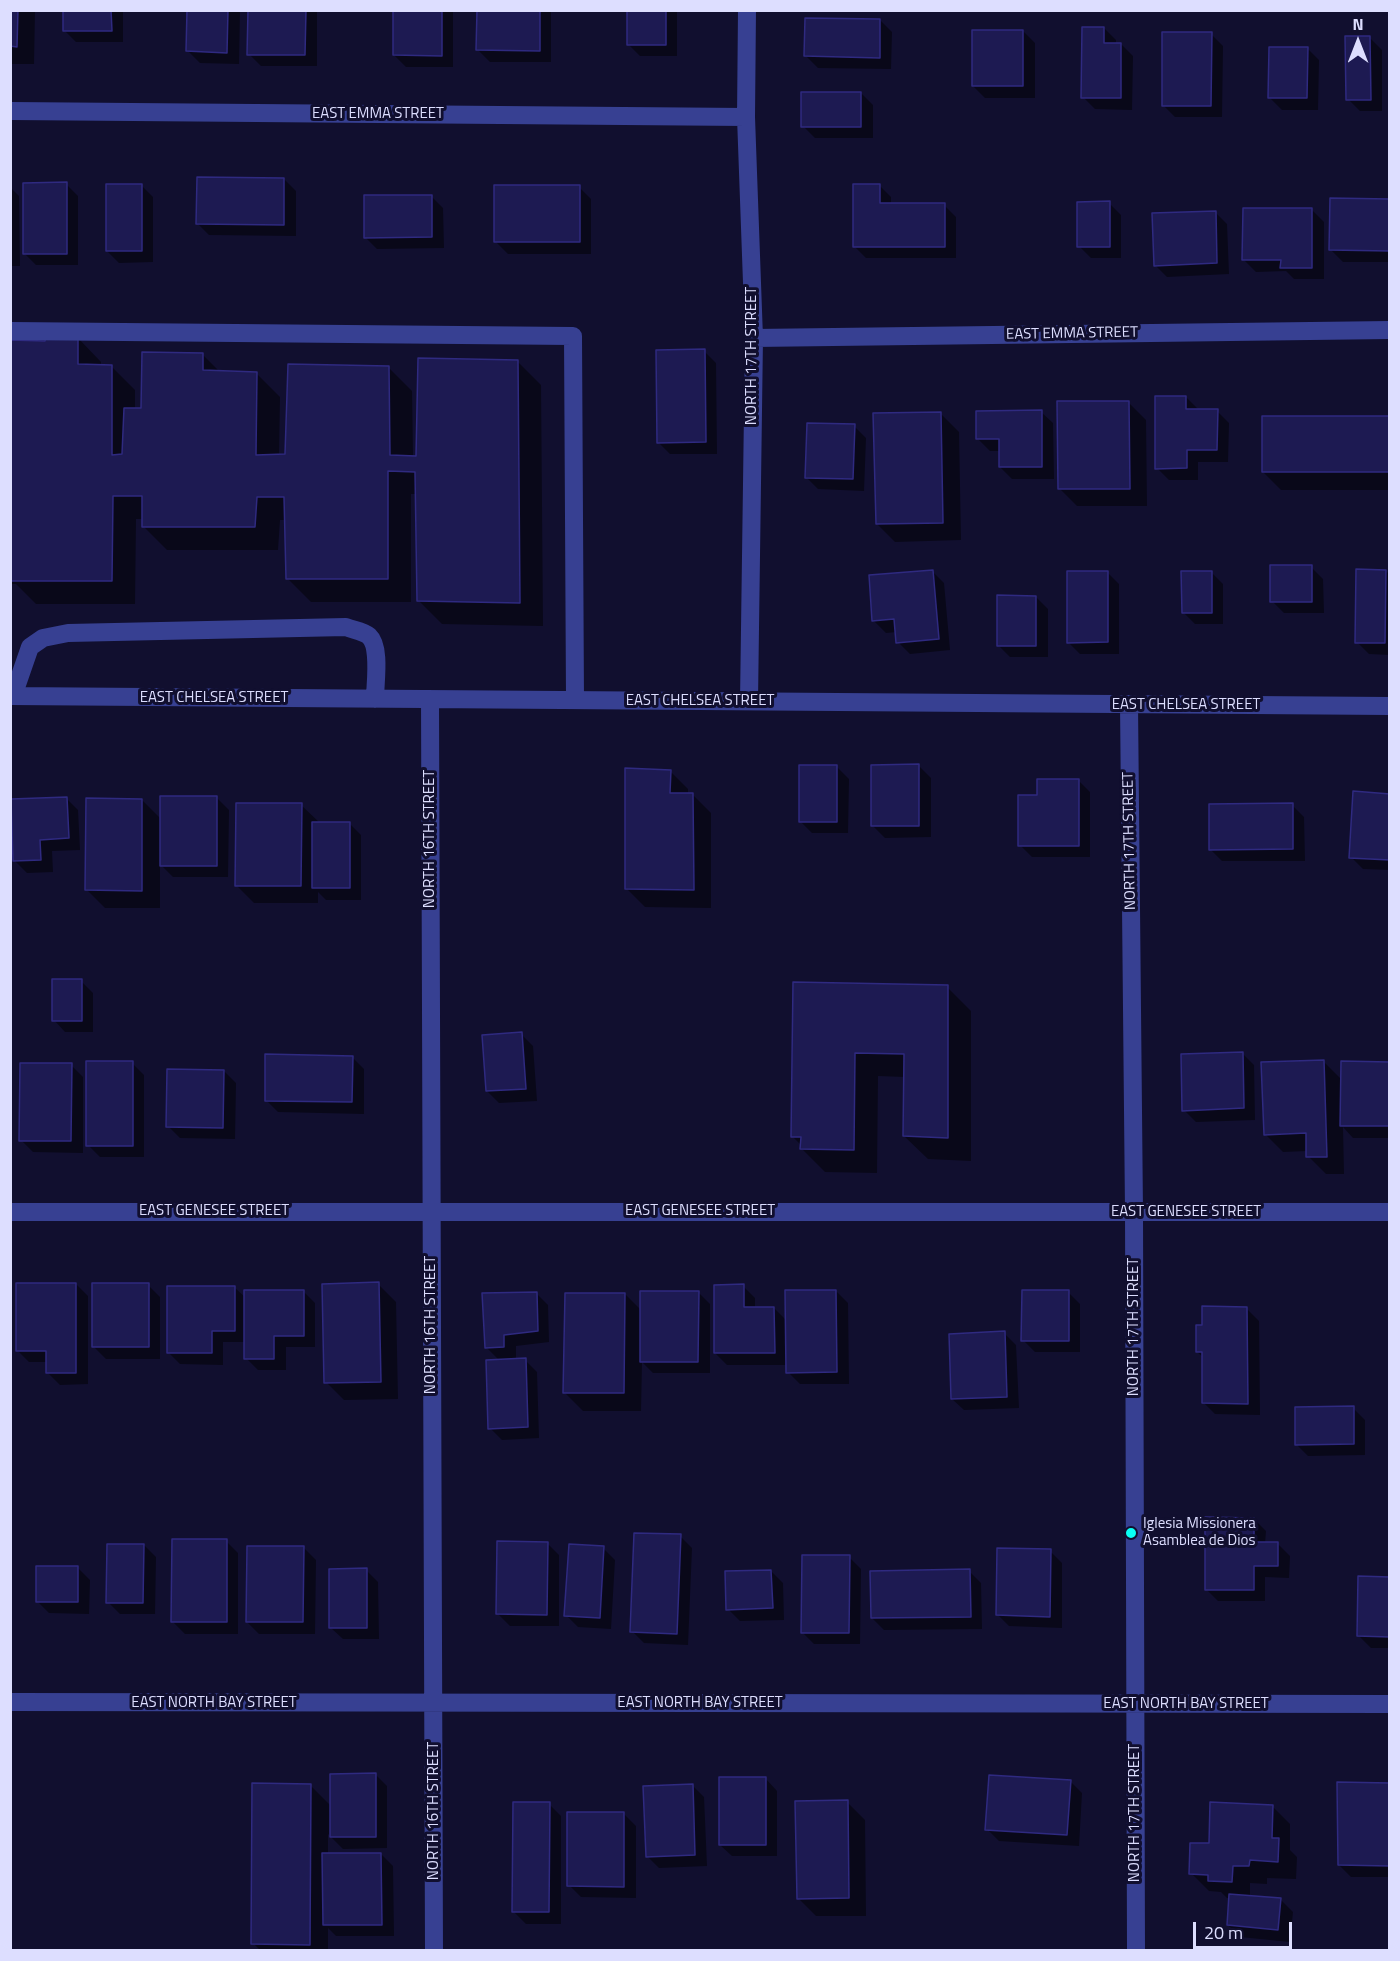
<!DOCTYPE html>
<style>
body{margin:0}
#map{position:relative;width:1400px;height:1961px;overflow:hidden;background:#110f2f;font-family:"Titillium Web",sans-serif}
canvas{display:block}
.frame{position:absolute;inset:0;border:12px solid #dddeff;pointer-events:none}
.north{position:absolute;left:1328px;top:12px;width:60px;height:60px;-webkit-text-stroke:4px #110f2f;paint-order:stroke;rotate:0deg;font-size:16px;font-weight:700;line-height:24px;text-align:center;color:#dddeff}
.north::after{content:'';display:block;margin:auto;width:21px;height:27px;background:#dddeff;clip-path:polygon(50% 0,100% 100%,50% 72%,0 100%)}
.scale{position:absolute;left:1193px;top:1922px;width:99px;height:27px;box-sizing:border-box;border:3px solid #dddeff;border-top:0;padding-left:8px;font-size:18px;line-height:21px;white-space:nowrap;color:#dddeff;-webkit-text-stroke:4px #110f2f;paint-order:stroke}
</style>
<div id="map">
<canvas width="1400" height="1961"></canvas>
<div class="frame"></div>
<div class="north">N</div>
<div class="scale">20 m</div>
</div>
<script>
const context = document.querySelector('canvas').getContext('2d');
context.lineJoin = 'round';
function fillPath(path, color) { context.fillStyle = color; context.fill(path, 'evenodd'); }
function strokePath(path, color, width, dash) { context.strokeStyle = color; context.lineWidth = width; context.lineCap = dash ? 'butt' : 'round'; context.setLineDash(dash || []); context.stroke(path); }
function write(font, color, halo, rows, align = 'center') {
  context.font = font + ' "Titillium Web",sans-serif'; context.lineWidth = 6; context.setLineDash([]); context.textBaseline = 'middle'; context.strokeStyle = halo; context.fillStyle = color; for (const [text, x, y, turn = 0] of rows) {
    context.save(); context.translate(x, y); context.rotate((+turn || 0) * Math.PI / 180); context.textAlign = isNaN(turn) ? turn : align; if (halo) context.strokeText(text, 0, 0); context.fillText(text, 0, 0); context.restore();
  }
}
fillPath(new Path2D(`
 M10 10H35L34 64H10Z
 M64 10H123V42H76L64 30Z
 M188 10H240L239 64 200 63 188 51Z
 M249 10H317V66H261L249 54Z
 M394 10H453V67H406L394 55Z
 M478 10H551V62H490L478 50Z
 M629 10H677V56H640L628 44Z
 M880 20 892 32 891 69 818 68 806 56Z
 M1104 28 1116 40V44H1121L1133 56 1132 110 1095 109 1083 97Z
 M1023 31 1035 43V98H985L973 86Z
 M1211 34 1223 46 1222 117H1175L1164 106Z
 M1370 38 1382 50V111H1360L1348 99Z
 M1307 48 1319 60 1318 110H1282L1270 98Z
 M861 93 873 105V138H815L803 126Z
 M284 179 296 191V236L209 235 197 223Z
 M66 184 78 196V265H36L24 253Z
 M141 185 153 197V262L119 263 107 251Z
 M879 185 891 197V204L944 205 956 217V258H866L854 246Z
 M10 187 19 196 20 266H10Z
 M579 187 591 199V254H508L496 242Z
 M431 196 443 208 444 248 377 249 365 237Z
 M1390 200V262H1343L1331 250Z
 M1109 203 1121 215V258H1091L1079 246Z
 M1312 210 1324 222V279H1294L1286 271 1256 272 1244 260Z
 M1215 212 1227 224 1229 274 1167 277 1155 265Z
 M78 338 101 362V366L112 367 135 390V409H143L203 355 220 372 256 373 280 397 279 456H287L389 368 412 391 413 457H418L517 361 541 385 543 626 442 624 418 600 417 494H411V602H311L287 578 286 520H280L278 550H167L143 526V519H136L135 604H36L16 584H10L11 342H46Z
 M704 351 716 363 717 454H670L658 442Z
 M1186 397 1198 409 1217 411 1229 423 1228 462H1198V480H1169L1157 468Z
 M1128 402 1146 420 1147 506H1077L1059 488Z
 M1041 412 1053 423 1054 479H1012L1000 467V451H990L978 439Z
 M941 414 959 432 961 540 895 542 877 524Z
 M1390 417V490H1281L1263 472Z
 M854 426 866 438 864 491 818 489 806 477Z
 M1311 567 1323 579 1324 613H1284L1272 601Z
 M932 571 944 583 950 650 910 654 898 642 897 632 886 633 874 621Z
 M1386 571 1390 575V655L1369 654 1357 642Z
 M1107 572 1119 584V654H1080L1068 642Z
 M1211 572 1223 584V624H1195L1183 612Z
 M1036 597 1048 609V657H1010L998 645Z
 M919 766 931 778V837L885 838 873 826Z
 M837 767 849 779 848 833H812L800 821Z
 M670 771 688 789V794L693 795 711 813V908L645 907 627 889Z
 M1078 780 1090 792V857H1032L1020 845Z
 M1390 795V870L1363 869 1351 857Z
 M66 798 78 810 80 850 52 851 53 872 27 873 15 861Z
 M217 798 229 810 228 877H173L160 864V908H105L87 890 142 800 162 820Z
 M301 805 320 823H349L361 835V900H326L318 892V903H254L236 885Z
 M1292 805 1304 817 1305 861H1222L1210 849Z
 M81 981 93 993V1032H65L54 1020Z
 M794 983 947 987 971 1011V1161L928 1159 904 1136 905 1077 878 1076 877 1173 825 1172 802 1149V1146L792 1136Z
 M521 1034 533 1046 537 1101 499 1103 487 1091Z
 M1242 1053 1254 1065 1255 1120 1196 1122 1184 1110Z
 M352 1057 364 1069V1114L278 1112 266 1100Z
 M1323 1061 1342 1080 1390 1064V1138H1353L1343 1127 1344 1174H1326L1308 1156 1307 1151 1283 1152 1265 1134Z
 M132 1063 144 1075V1157H100L88 1145Z
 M71 1065 83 1077V1153L33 1152 21 1140Z
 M224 1071 236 1083 235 1139 180 1138 168 1126Z
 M76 1284 88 1296V1384L60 1385 48 1373V1362H29L17 1350Z
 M378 1284 396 1302 398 1399 344 1400 326 1382Z
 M148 1285 160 1297V1359H106L94 1347Z
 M743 1286 755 1298V1309L774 1308 787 1321 836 1291 848 1303 849 1384H800L788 1372 787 1365H727L715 1353Z
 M235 1288 246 1298 303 1291 315 1303V1347H286V1370H258L246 1358V1342H223V1365L180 1364 168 1352Z
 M698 1292 710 1304V1373H653L642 1362 641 1411H583L565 1393 625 1294 642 1311Z
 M1068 1292 1080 1304V1352H1035L1023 1340Z
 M536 1293 548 1305 549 1342 516 1346V1360H525L537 1372 539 1438 502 1440 490 1428 500 1361 486 1347Z
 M1247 1309 1259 1321 1260 1415 1215 1414 1203 1402 1204 1358 1197 1352 1203 1326Z
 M1004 1333 1016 1345 1019 1408 964 1410 952 1399Z
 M1353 1408 1365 1420V1455L1308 1456 1296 1444Z
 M1254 1519 1266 1531 1265 1544H1278L1290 1556 1289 1578 1265 1577V1601H1218L1206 1589Z
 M680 1536 692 1548 688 1645 644 1643 632 1631Z
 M226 1541 238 1553V1634H185L173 1622Z
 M547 1543 559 1555V1626H510L498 1614Z
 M144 1545 156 1557 155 1614H120L108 1602Z
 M304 1548 316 1560 315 1634H259L247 1622Z
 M603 1548 615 1560 611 1629 578 1627 566 1615Z
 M1050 1551 1062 1563V1628L1009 1626 997 1614Z
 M849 1557 861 1569 860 1644H814L802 1632Z
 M78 1568 90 1580 89 1614 49 1613 37 1601Z
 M366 1570 378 1582 379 1639H343L331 1628Z
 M771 1571 783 1583 784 1620 740 1621 728 1609Z
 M969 1571 981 1583 982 1629 884 1630 872 1618Z
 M1390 1579V1648H1371L1359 1636Z
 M375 1774 387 1786V1848L343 1849 328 1834V1855L381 1854 393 1866 394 1936H336L328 1928V1950H260L253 1943 310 1785 331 1806Z
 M766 1779 777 1791V1856H732L720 1845Z
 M1070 1781 1082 1793 1079 1846 999 1841 987 1829Z
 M1390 1784V1877H1351L1339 1865Z
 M692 1785 704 1797 707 1866 659 1868 647 1856Z
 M847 1802 865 1820 866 1916H816L798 1898Z
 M549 1804 561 1816V1924H526L514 1912Z
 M1272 1806 1290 1824V1850L1297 1857 1296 1879 1267 1878V1884L1250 1883V1897L1281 1900 1293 1912 1290 1942 1240 1937 1228 1925 1231 1898H1227L1221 1892 1209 1891 1191 1873 1211 1845Z
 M624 1814 636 1826V1898L581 1897 569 1885Z`), '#0007');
const building = new Path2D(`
 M10 10H18L17 47 10 46Z
 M63 10H111L112 31H63Z
 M187 10H228L227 53 186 51Z
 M248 10H306L305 55H247Z
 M393 10H442V56L393 55Z
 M477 10H540V51L476 50Z
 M627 10H666V45H627Z
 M805 18 880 19V58L804 56Z
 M1082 27H1104V43H1121V98H1081Z
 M972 30H1023V86H972Z
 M1162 32H1212L1211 106H1162Z
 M1345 36H1370L1371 100H1346Z
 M1269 47H1308L1307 98H1268Z
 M801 92H861V127H801Z
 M197 177 284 178V225L196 224Z
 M67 182V254H23V183Z
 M106 184H142V251H106Z
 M853 184H880V203H945V247H853Z
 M494 185H580V242H494Z
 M364 195H432V237L364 238Z
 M1330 198 1390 199V251L1329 250Z
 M1110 201V247H1077V202Z
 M1243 208H1312V268H1280L1281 260H1242Z
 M1216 211 1217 263 1154 266 1152 213Z
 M46 335 78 337V364L112 365V455L122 454 124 408H141L142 352 203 353V370L257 372 256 455 285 454 288 364 389 366 390 455 416 456 418 358 518 360 520 603 417 601 415 472 388 471V579H286L284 497H257L255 527H142V496H113L112 581H11L10 340 45 341Z
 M705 349 706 442 657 443 656 350Z
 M1155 396H1186V409H1218L1217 450H1187V468L1155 469Z
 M1057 401H1129L1130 489H1058Z
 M1042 410V467H999V439H976V411Z
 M941 412 943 523 876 524 873 413Z
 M1262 416H1390V472H1262Z
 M807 423 855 424 853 479 805 478Z
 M1270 565H1312V602H1270Z
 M1356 569 1386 570 1385 643H1355Z
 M933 570 939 639 896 643 894 619 872 621 869 575Z
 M1067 571H1108V642L1067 643Z
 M1181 571H1212V613H1182Z
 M997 595 1036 596V646H997Z
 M919 764V826H871V765Z
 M799 765H837V822H799Z
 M625 768 671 770 670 793H693L694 890 625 889Z
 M1037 779H1079V846H1018V795H1037Z
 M1353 791 1390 794V860L1349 858Z
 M160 796H217V866H160Z
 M67 797 69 838 40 840 41 860 13 861 11 799Z
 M86 798 142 799V891L85 890Z
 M236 803H302L301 886H235Z
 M1293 803V849L1209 850V804Z
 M312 822H350V888H312Z
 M52 979H82V1021H52Z
 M793 982 948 985V1138L903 1136 904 1054 855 1053 854 1150 800 1149 801 1137H791Z
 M522 1032 526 1089 486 1091 482 1035Z
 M1243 1052 1244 1108 1182 1111 1181 1054Z
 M265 1054 353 1056 352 1102 265 1101Z
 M1324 1060 1327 1157H1306V1133L1264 1135 1261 1062Z
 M86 1061H133V1146H86Z
 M1341 1061 1390 1062V1126H1340Z
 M20 1063H72L71 1141H19Z
 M167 1069 224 1070 223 1128 166 1127Z
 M379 1282 381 1382 324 1383 322 1284Z
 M16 1283H76V1373H46V1351H16Z
 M92 1283H149V1347H92Z
 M744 1284V1307H774L775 1353H714V1285Z
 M167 1286H235V1331H212V1353H167Z
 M244 1290H304V1336H274V1359H244Z
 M785 1290H836L837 1372 786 1373Z
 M1022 1290H1069V1341H1021Z
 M640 1291H699L698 1362H640Z
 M537 1292 538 1331 504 1335V1347L485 1348 482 1293Z
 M565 1293H625L624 1393H563Z
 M1202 1306 1247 1307 1248 1404 1202 1403V1352H1196V1325H1202Z
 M1005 1331 1007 1397 951 1399 949 1334Z
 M526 1358 528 1427 488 1429 486 1360Z
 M1354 1406V1444L1295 1445V1407Z
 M1205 1517 1254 1518V1542H1278V1566H1254V1590H1205Z
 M634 1533 681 1534 677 1634 630 1632Z
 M172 1539H227V1622H171Z
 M497 1541 548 1542 547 1615 496 1614Z
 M107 1544H144L143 1603H106Z
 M569 1544 604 1546 600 1618 564 1616Z
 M247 1546H304L303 1622H246Z
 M997 1548 1051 1549 1050 1617 996 1615Z
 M802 1555H850L849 1633H801Z
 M36 1566H78V1602H36Z
 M367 1568V1628H329V1569Z
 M970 1569 971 1617 871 1618 870 1571Z
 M771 1570 773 1608 726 1610 725 1571Z
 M1358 1576 1390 1577V1637L1357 1636Z
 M376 1773V1837H330V1774Z
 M989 1775 1071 1780 1067 1835 985 1830Z
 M719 1777H766V1845H719Z
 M1337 1782 1390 1783V1866L1338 1865Z
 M252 1783 311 1784 310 1945 251 1944Z
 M693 1784 695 1855 646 1857 643 1786Z
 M848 1800 849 1898 797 1899 795 1801Z
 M513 1802H550L549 1912H512Z
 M1210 1802 1273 1805 1272 1838H1279L1278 1862 1250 1860 1249 1866H1233L1232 1882 1208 1881V1875L1189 1874 1190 1843H1209Z
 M567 1812H624V1887L567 1886Z
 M322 1853H381L382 1925H323Z
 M1229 1894 1281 1898 1278 1930 1227 1925Z`);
fillPath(building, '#1d1a52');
strokePath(building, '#2f2a80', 1.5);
strokePath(new Path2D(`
 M747 10 746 117 754 338 749 701
 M10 111 746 117
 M10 331 573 336 575 700
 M754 338 1390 330
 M10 696 1390 706
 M13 696 30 647 43 638 68 633 346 627C353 630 363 631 369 636 381 647 375 683 375 699
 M430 699 434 1950
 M1129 704 1134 1212 1136 1950
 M10 1212H1390
 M10 1702 1390 1704`), '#374092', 18);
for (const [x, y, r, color] of [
 [1131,1533,6,"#09fff5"]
]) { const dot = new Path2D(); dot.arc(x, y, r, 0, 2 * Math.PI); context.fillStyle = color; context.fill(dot); strokePath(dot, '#110f2f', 2); }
write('15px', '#dddeff', '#110f2f', [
 ["EAST EMMA STREET",378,114],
 ["EAST EMMA STREET",1072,334,-1],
 ["NORTH 17TH STREET",752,356,-90],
 ["EAST CHELSEA STREET",214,698],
 ["EAST CHELSEA STREET",700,701],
 ["EAST CHELSEA STREET",1186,705],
 ["NORTH 16TH STREET",430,839,-90],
 ["NORTH 17TH STREET",1130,841,-91],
 ["EAST GENESEE STREET",214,1211],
 ["EAST GENESEE STREET",700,1211],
 ["EAST GENESEE STREET",1186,1212],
 ["NORTH 16TH STREET",431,1325,-90],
 ["NORTH 17TH STREET",1134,1327,-90],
 ["EAST NORTH BAY STREET",214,1703],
 ["EAST NORTH BAY STREET",700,1703],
 ["EAST NORTH BAY STREET",1186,1704],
 ["NORTH 16TH STREET",434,1811,-90],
 ["NORTH 17TH STREET",1135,1813,-90]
]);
write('15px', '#dddeff', '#110f2f', [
 ["Iglesia Missionera",1143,1524],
 ["Asamblea de Dios",1143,1541]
], 'left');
</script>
